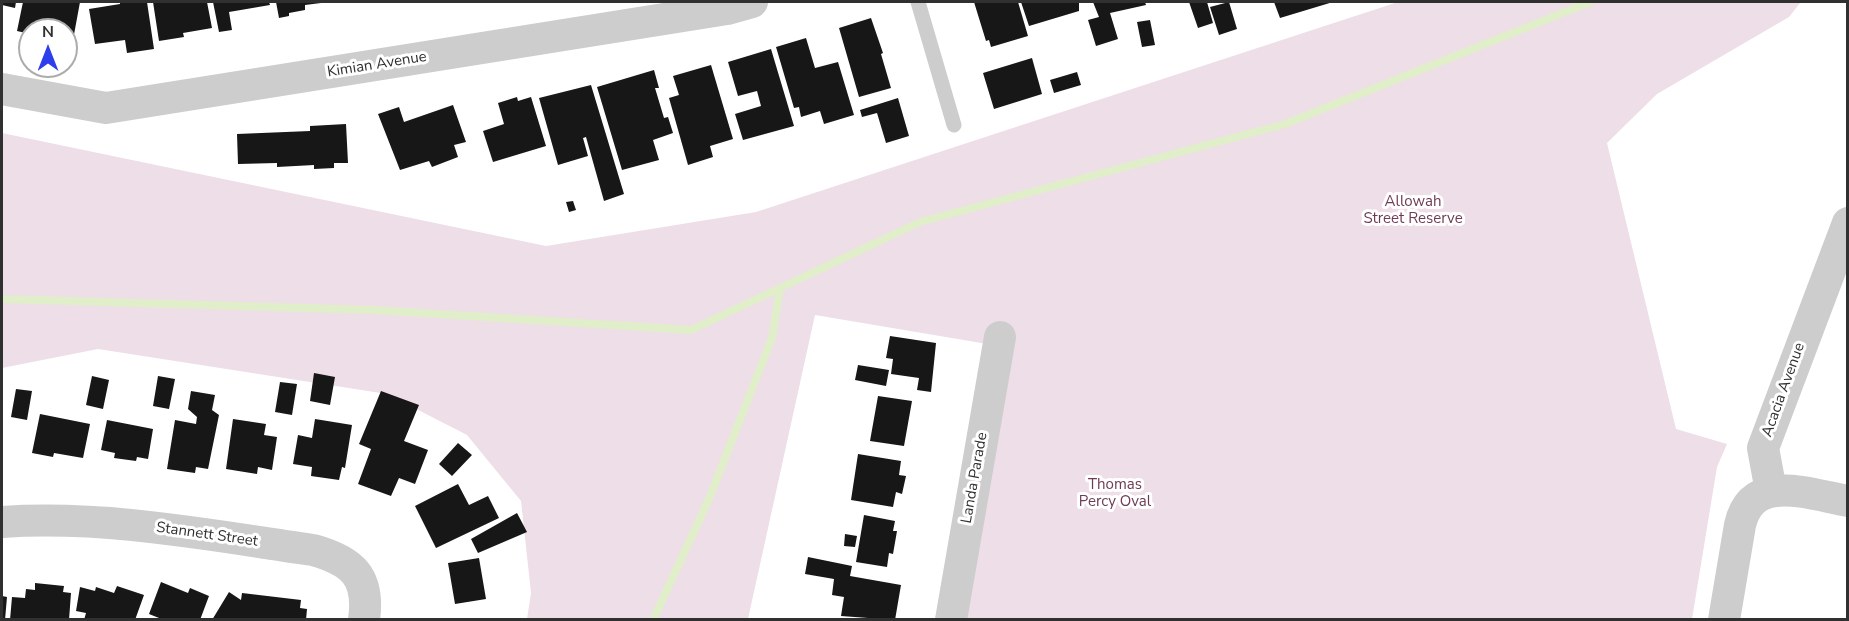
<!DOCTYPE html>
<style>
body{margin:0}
#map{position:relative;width:1849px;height:621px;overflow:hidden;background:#fff;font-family:"Nunito Sans",sans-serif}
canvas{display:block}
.frame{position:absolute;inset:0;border:3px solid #303030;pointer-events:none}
.north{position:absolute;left:18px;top:18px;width:60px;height:60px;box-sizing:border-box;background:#fff;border:2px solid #acacac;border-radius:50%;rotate:0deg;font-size:16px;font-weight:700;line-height:24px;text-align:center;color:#303030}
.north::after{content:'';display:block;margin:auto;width:21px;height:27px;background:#2d3eed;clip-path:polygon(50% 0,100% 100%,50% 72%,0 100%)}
</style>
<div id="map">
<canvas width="1849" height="621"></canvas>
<div class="frame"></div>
<div class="north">N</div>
</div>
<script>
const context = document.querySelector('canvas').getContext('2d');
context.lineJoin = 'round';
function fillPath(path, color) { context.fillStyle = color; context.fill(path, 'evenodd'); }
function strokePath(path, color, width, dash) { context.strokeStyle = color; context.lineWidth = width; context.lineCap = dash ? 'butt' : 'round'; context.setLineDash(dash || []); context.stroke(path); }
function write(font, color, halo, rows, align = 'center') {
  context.font = font + ' "Nunito Sans",sans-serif'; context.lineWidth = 6; context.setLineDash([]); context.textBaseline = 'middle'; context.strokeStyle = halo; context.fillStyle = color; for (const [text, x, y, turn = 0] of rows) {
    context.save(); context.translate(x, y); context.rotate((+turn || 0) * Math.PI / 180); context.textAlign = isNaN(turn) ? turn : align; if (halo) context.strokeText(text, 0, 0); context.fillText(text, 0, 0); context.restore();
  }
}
fillPath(new Path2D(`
 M1398 2H1801L1789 17 1657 94 1607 143 1676 429 1727 444 1717 467 1692 619H964L1011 348 815 315 748 619H527L531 593 521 501 467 435 387 394 98 349 2 368V133L546 246 756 212Z`), '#eedee7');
strokePath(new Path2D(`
 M2 299 374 310 691 330 920 222 1285 124 1590 2
 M653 620 709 499 772 338 780 288`), '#e0eeca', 8);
fillPath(new Path2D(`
 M2 2H16L15 8 2 5Z
 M23 2H80L73 40 66 39V30H30V34L17 31Z
 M120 2H147L154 49 127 53 125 40 95 44 89 9 120 4Z
 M153 2H207L212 28 183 33 184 37 159 41Z
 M213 2H269L270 5 229 12 232 30 219 32Z
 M276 2H321V3L305 5V10L289 13V16L279 18Z
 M974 2H1018L1028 36 991 47 989 40 986 41Z
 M1021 2H1079V11L1029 26Z
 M1093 2H1145L1146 5 1110 13 1118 39 1096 46 1088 20 1099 17Z
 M1189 2H1207L1213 23 1198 28Z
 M1229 2 1237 29 1219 35 1210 7Z
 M1274 2H1333L1280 18Z
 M871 18 883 53 881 54 891 88 859 97 839 28Z
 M1150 20 1155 45 1142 47 1137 22Z
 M806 38 815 68 838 62 854 115 824 124 820 111 801 117 799 107 794 108 776 47Z
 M771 49 794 126 743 140 735 114 761 106 757 91 738 96 728 62Z
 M1032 58 1042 94 994 109 983 73Z
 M711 65 733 139 710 146 713 157 688 165 669 98 679 95 673 76Z
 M654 70 659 88H655L664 118 668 117 673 133 653 140 659 160 622 170 597 87Z
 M1077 72 1081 85 1054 93 1050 80Z
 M591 85 624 194 604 201 586 137 583 138 588 156 558 165 539 98Z
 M517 97 518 101 531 97 546 146 493 162 483 131 504 124 498 103Z
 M898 98 909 136 886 143 877 113 862 117 860 110Z
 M453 105 466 142 454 145 458 157 432 167 429 161 400 170 378 114 399 107 404 122Z
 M346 124 348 163H334V168L314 169V165L277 167V163L238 164 237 134 310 131V126Z
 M573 201 576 210 569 212 566 202Z
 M890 336 936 343 931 392 917 390 919 378 891 374 893 359 886 358Z
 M858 365 889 370 886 386 855 380Z
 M314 373 335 377 330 405 310 401Z
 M92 376 109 380 103 409 86 405Z
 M158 376 175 379 169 409 153 406Z
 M280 382 297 384 292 415 275 412Z
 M16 389 32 391 27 420 11 417Z
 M191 391 215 395 212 410 219 415 208 469 196 467 195 473 167 469 175 420 196 424 197 417 188 409Z
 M381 391 419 405 404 441 428 450 415 484 399 478 391 496 358 484 371 449 359 444Z
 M878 396 912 401 904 446 870 441Z
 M40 414 90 424 83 458 54 453 53 457 32 453Z
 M233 419 266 424 264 435 277 437 272 470 258 467 257 474 226 469Z
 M315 419 352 425 345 468 342 467 339 480 311 476 312 467 293 464 298 435 312 438Z
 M107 420 153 429 148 459 137 457 136 461 114 458 115 453 101 450Z
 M458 443 472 455 452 476 439 464Z
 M858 454 901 461 899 475 906 476 902 494 896 492 893 507 851 500Z
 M458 484 469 505 488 496 499 518 436 548 415 506Z
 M517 513 527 532 478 553 471 539Z
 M864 515 895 521 893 531H897L893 554 889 553 887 567 856 562Z
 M845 534 857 536 855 547 844 546Z
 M808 557 852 566 850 576 901 585 895 620 841 616 844 597 832 595 834 579 805 574Z
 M479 558 486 599 455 604 448 563Z
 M161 582 188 593 190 588 209 596 200 620H164L149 614Z
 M35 583 64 586 63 592 71 593 69 620H10L12 597 25 598 26 589 35 590Z
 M117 586 144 595 135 620H84L86 613 76 611 80 587 95 591 96 587 114 593Z
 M229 592 241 600 242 593 301 600 300 608 307 609 306 620H212Z
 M2 596 7 597 5 620H2Z`), '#171717');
strokePath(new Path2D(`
 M918 2 954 125`), '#cdcdcd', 15);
strokePath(new Path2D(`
 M2 89 106 108 727 9 752 2
 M1771 491 1763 448 1848 223
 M2 522C106 515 209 535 313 550 353 561 370 577 364 620
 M951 620 1000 337
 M1724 620 1740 525C1752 472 1808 494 1848 501`), '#cdcdcd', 32);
write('15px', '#303030', '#fff', [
 ["Kimian Avenue",377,65,-9],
 ["Acacia Avenue",1784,390,-70],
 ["Landa Parade",975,478,-80],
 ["Stannett Street",207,535,8]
]);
write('15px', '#6f3b54', '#fff', [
 ["Allowah",1413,202],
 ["Street Reserve",1413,219],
 ["Thomas",1115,485],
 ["Percy Oval",1115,502]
]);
</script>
